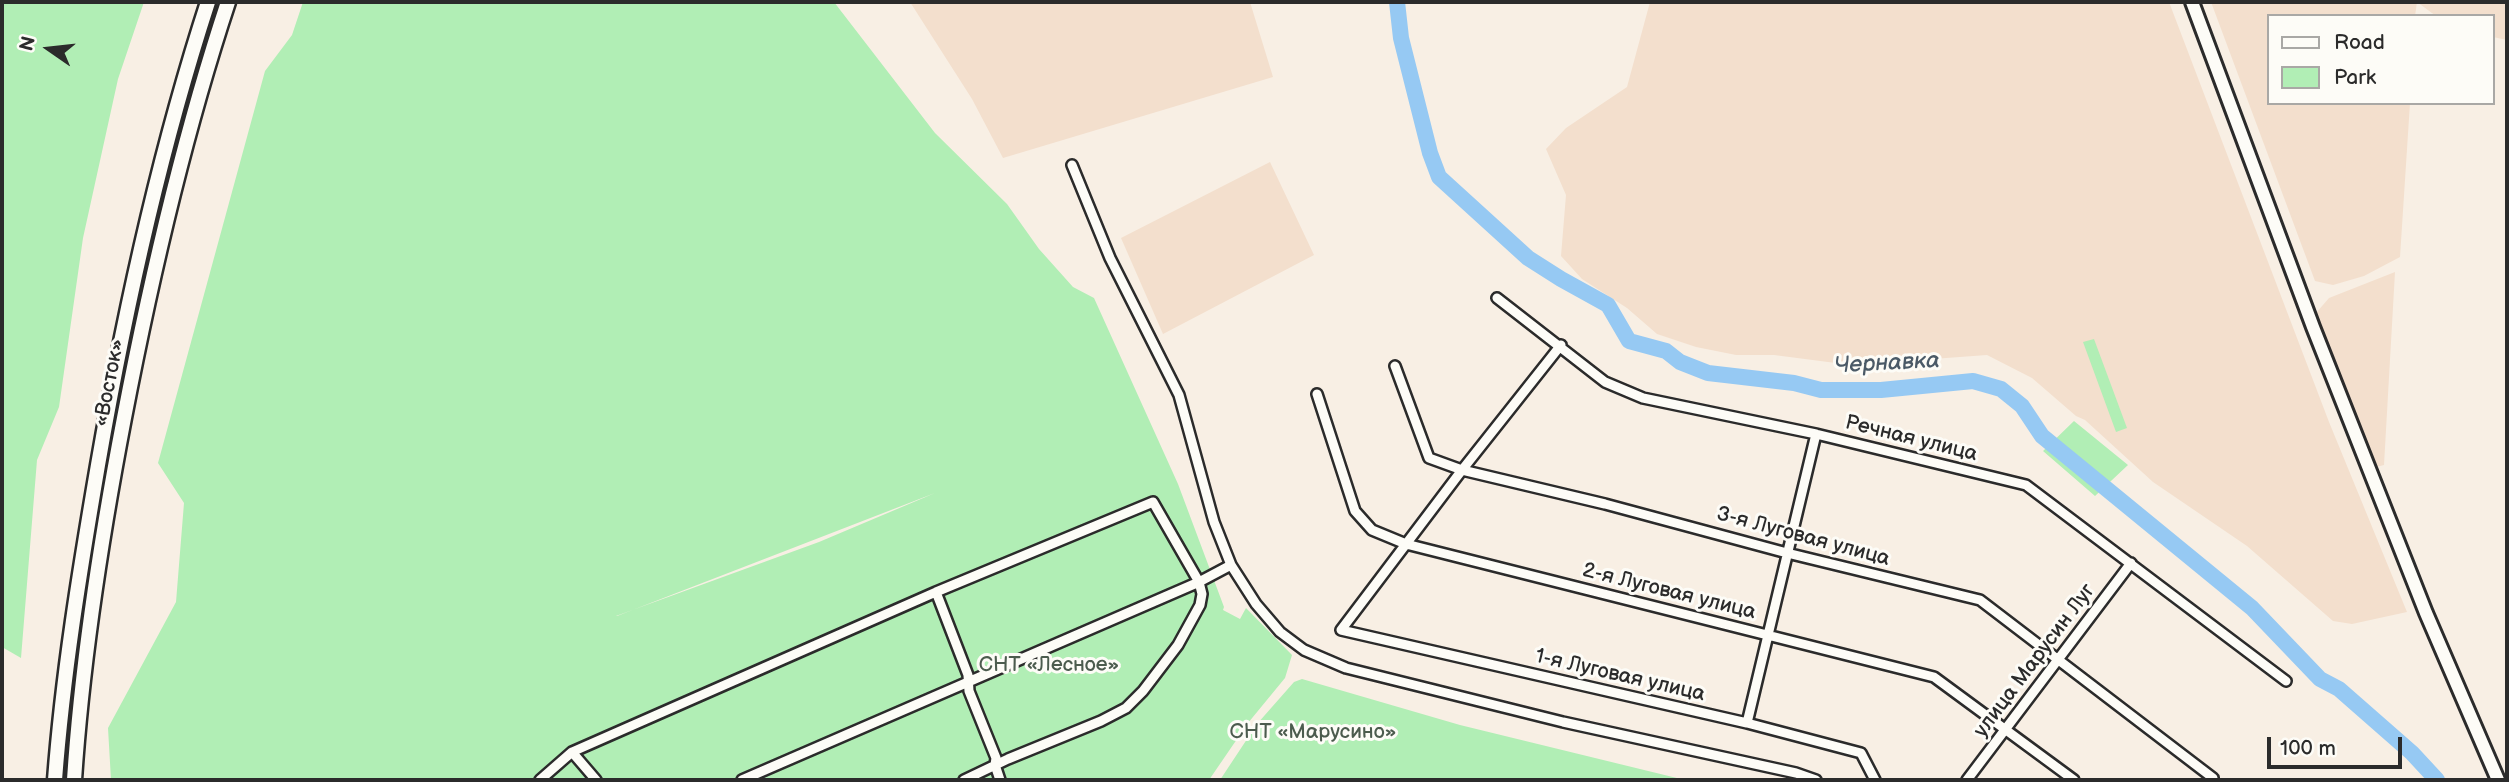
<!DOCTYPE html>
<meta charset="utf-8">
<style>
body{margin:0}
#map{position:relative;width:2509px;height:782px;overflow:hidden;background:#f8efe4;font-family:"Balsamiq Sans",sans-serif}
canvas{display:block}
.frame{position:absolute;inset:0;border:4px solid #2b2b2b;pointer-events:none}
.legend{position:absolute;left:2267px;top:14px;width:228px;height:91px;box-sizing:border-box;background:#fdfcf7;border:2px solid #a9a8a5;margin:0;padding:9px 12px;list-style:none;font-size:21px;color:#2b2b2b}
.legend li{display:flex;align-items:center;gap:14px;height:35px}
.legend b{width:35px;border:2px solid #a9a8a5}
.north{position:absolute;left:14px;top:14px;width:70px;height:70px;-webkit-text-stroke:5px #fdfcf7;paint-order:stroke;rotate:284deg;font-size:19px;font-weight:700;line-height:28px;text-align:center;color:#2b2b2b}
.north::after{content:'';display:block;margin:auto;width:24px;height:32px;background:#2b2b2b;clip-path:polygon(50% 0,100% 100%,50% 72%,0 100%)}
.scale{position:absolute;left:2267px;top:737px;width:135px;height:32px;box-sizing:border-box;border:4px solid #2b2b2b;border-top:0;padding-left:9px;font-size:21px;line-height:24px;white-space:nowrap;color:#2b2b2b;-webkit-text-stroke:5px #fdfcf7;paint-order:stroke}
</style>
<div id="map">
<canvas width="2509" height="782"></canvas>
<div class="frame"></div>
<ul class="legend">
<li><b style="height:9px;background:#fdfcf7"></b>Road</li>
<li><b style="height:19px;background:#b1eeb5"></b>Park</li>
</ul>
<div class="north">N</div>
<div class="scale">100 m</div>
</div>
<script>
const context = document.querySelector('canvas').getContext('2d');
context.lineJoin = 'round';
function fillPath(path, color) { context.fillStyle = color; context.fill(path, 'evenodd'); }
function strokePath(path, color, width, dash) { context.strokeStyle = color; context.lineWidth = width; context.lineCap = dash ? 'butt' : 'round'; context.setLineDash(dash || []); context.stroke(path); }
function write(font, color, halo, rows, align = 'center') {
  context.font = font + ' "Balsamiq Sans",sans-serif'; context.lineWidth = 6; context.setLineDash([]); context.textBaseline = 'middle'; context.strokeStyle = halo; context.fillStyle = color; for (const [text, x, y, turn = 0] of rows) {
    context.save(); context.translate(x, y); context.rotate((+turn || 0) * Math.PI / 180); context.textAlign = isNaN(turn) ? turn : align; if (halo) context.strokeText(text, 0, 0); context.fillText(text, 0, 0); context.restore();
  }
}
fillPath(new Path2D(`
 M910 2H1250L1273 77 1003 158 972 99Z
 M1650 2H2169L2329 422 2407 612 2352 624 2333 621 2247 546 2153 482 2085 420 2076 416 2032 378 1987 355 1851 365 1774 355H1736L1696 347 1657 334 1627 308 1582 279 1561 256 1566 195 1546 149 1566 128 1627 87Z
 M2211 2H2507V40L2493 37V16H2436L2417 2 2415 16H2269V103H2410L2400 257 2364 276 2333 285 2315 281Z
 M1270 162 1314 255 1163 334 1121 238Z
 M2395 272 2384 465 2376 467 2316 313 2329 298Z`), '#f3dfcd');
fillPath(new Path2D(`
 M2 2H144L118 79 83 238 59 407 37 460 21 658 2 647Z
 M303 2H834L935 133 1007 204 1039 249 1073 287 1094 298 1178 484 1224 607 1223 610 1240 619 1246 608 1292 655 1285 678 1248 723 1209 780H111L108 728 176 602 184 503 158 463 265 71 292 35ZM935 493 819 542 616 616H617Z
 M2094 339 2127 428 2116 432 2083 342Z
 M2074 421 2128 465 2095 496 2043 451Z
 M1302 679 1460 725 1685 780H1220L1257 724 1294 682Z`), '#b1eeb5');
strokePath(new Path2D(`
 M1397 2 1401 38 1430 153 1439 177 1528 258 1561 279 1608 305 1629 341 1666 351 1680 362 1708 373 1794 383 1821 390H1881L1973 381 2001 389 2022 406 2042 436 2252 608 2320 679 2339 689 2412 753 2437 780`), '#96c9f3', 16);
const minor = new Path2D(`
 M1072 165 1110 258 1179 395 1214 522 1231 565 1256 604 1280 632 1304 650 1346 668 1563 722 1796 773 1816 780
 M1497 298 1605 382 1643 398 1816 434 2026 485 2286 681
 M1561 345 1462 470 1341 630 1747 723 1861 753 1875 780
 M1395 366 1429 458 1462 470 1605 504 1787 553 1980 600 2213 778 2211 780
 M1317 394 1355 511 1372 530 1406 544 1934 677 2074 780
 M1747 723 1816 434
 M572 752 596 780
 M540 780 572 752 936 592
 M742 780 1199 582 1231 565
 M964 780 1008 759 1101 721 1126 708 1143 691 1178 645 1200 605 1202 594 1199 582 1153 502 936 592 968 675 969 691 996 758 995 765 1000 780
 M1967 780 2131 563`);
const secondary = new Path2D(`
 M2192 2 2313 327 2426 613 2498 780`);
const trunk = new Path2D(`
 M55 780C63 674 80 570 98 465 125 309 159 153 208 2
 M74 780C82 658 101 538 124 418 151 277 183 138 228 2`);
strokePath(minor, '#2b2b2b', 14);
strokePath(secondary, '#2b2b2b', 18);
strokePath(trunk, '#2b2b2b', 19);
strokePath(minor, '#fdfcf7', 9);
strokePath(secondary, '#fdfcf7', 12);
strokePath(trunk, '#fdfcf7', 14);
write('21px', '#2b2b2b', '#fdfcf7', [
 ["«Восток»",110,383,-79],
 ["Речная улица",1911,439,14],
 ["3-я Луговая улица",1803,537,15],
 ["2-я Луговая улица",1669,592,14],
 ["улица Марусин Луг",2035,661,-53],
 ["1-я Луговая улица",1620,676,13]
]);
write('21px', '#4c5c4e', '#fdfcf7', [
 ["СНТ «Лесное»",1049,666],
 ["СНТ «Марусино»",1313,733]
]);
write('italic 23px', '#4b5a67', '#fdfcf7', [
 ["Чернавка",1887,364,-3]
]);
</script>
